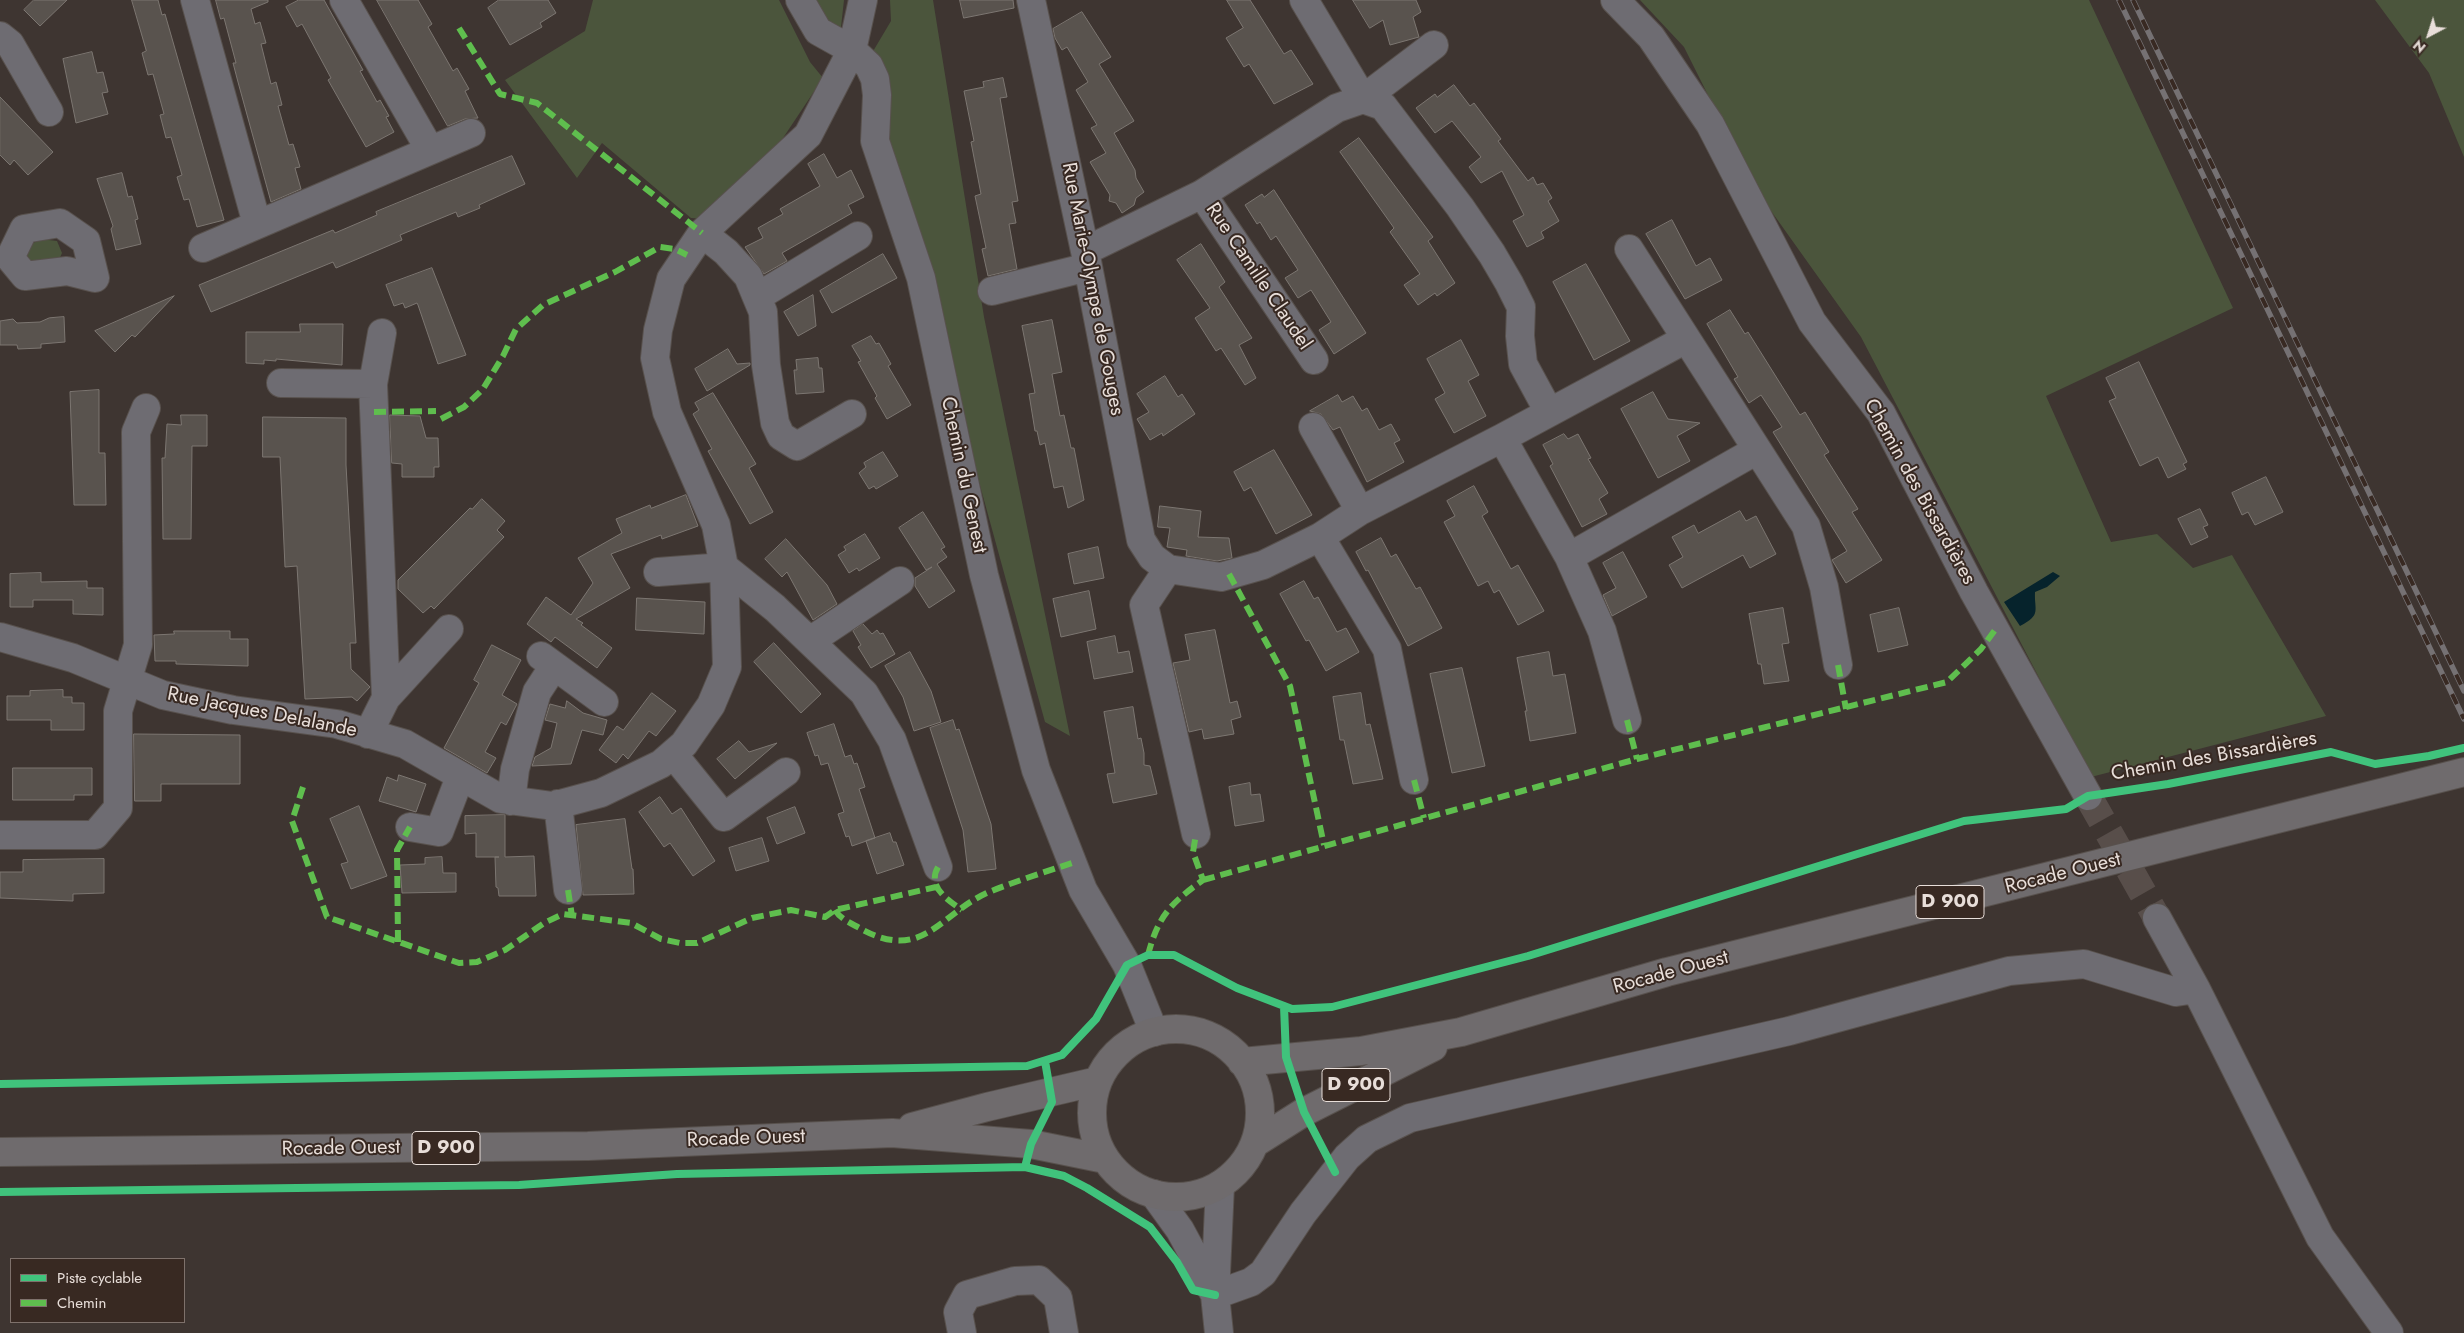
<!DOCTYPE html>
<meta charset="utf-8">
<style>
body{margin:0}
#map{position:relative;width:2464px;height:1333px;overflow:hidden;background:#3e3531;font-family:Jost,sans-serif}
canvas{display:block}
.legend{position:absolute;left:10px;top:1258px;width:175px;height:65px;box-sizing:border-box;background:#382922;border:1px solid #7e716b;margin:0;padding:6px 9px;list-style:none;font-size:15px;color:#e8ded9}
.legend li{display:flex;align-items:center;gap:10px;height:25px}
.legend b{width:25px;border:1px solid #7e716b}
.north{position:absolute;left:2404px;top:10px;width:50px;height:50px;-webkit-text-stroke:4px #382922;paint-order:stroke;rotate:220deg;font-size:14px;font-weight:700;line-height:20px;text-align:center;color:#e8ded9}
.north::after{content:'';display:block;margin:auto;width:18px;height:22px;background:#e8ded9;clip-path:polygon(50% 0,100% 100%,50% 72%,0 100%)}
</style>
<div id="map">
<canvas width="2464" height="1333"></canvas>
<ul class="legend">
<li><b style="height:6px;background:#40c37c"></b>Piste cyclable</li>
<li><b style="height:6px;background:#5fbe4e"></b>Chemin</li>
</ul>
<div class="north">N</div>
</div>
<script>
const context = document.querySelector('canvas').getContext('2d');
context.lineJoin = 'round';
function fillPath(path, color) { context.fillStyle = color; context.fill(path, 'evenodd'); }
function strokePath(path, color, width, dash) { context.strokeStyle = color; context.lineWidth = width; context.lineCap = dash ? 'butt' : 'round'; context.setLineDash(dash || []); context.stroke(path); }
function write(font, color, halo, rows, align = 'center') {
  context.font = font + ' Jost,sans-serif'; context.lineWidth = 4; context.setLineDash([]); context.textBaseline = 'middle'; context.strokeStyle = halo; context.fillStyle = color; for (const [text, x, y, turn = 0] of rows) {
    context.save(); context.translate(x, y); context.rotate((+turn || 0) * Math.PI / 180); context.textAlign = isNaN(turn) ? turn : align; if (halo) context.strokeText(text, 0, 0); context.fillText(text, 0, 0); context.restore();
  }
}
fillPath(new Path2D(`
 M593 0H779L810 62 823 78 777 147 706 219 691 218 602 143 577 178 505 80 585 31Z
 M809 0H844L840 36Z
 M890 0H933L984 317 1070 736 1045 722 887 147 872 53 891 21Z
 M1640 0H2089L2233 308 2046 396 2111 542 2157 534 2193 568 2232 555 2326 716 2091 777 1861 337 1754 187 1684 47Z
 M2375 0H2464V157L2429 73Z
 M40 239 57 241 62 253 58 262H24L27 247Z`), '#4b553c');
fillPath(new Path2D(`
 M2053 572 2060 576 2047 587 2035 592C2034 610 2042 615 2020 626L2004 602Z`), '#06232c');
const building = new Path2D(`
 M34 0H67L40 26 24 10Z
 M132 0H158L162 15 165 14 224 220 197 227 189 199 184 200 177 177 182 175 171 137 166 138 160 115 164 114 153 74 148 75 142 53 146 51Z
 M216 0H268V2L251 9 255 24 260 22 266 43 261 44 271 84 276 82 282 105 278 106 289 145 293 144 300 167 295 168 301 189 271 202 238 82 233 63H236L224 18 221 19Z
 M299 0H324L363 70 360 71 377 102 380 100 389 116 386 117 394 132 366 147 328 80 331 78 302 24 297 27 286 7Z
 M377 0H418L432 24 428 27 453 71 457 68 469 89 465 91 478 118 465 119 448 126Z
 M499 0H548L556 13 540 23 542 27 510 45 488 8Z
 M960 0H1013L1014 8 964 18Z
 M1227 0H1250L1284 54 1291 50 1313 84 1274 104 1249 64 1244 67 1226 38 1243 28Z
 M1353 0H1416L1421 12 1413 17 1419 37 1390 45 1383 20 1370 28Z
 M1082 12 1111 57 1099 64 1134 121 1114 133 1135 170 1136 178 1144 192 1136 198 1134 205 1122 213 1116 203 1109 201 1110 195 1090 162 1106 153 1091 128 1097 125 1076 90 1088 82 1067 47 1062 50 1055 38 1053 29Z
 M92 52 97 73 103 72 108 92 102 93 108 114 76 123 63 59Z
 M1003 78 1007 97 1000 98 1018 201 1012 202 1016 223 1009 224 1017 269 988 276 982 249 986 248 975 196 981 194 971 142 974 141 964 91 984 87 983 82Z
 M1454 85 1470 106 1474 103 1501 139 1498 141 1528 181 1533 177 1537 185 1543 183 1552 198 1548 201 1559 221 1541 232 1544 238 1527 247 1513 221 1524 215 1502 171 1481 183 1469 167 1481 157 1452 121 1435 133 1416 108 1435 94 1437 97Z
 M0 97 53 152 28 175 14 160 10 165 0 155Z
 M1359 138 1433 237 1428 241 1455 283 1437 296 1435 293 1418 305 1404 285 1420 274 1390 232 1394 228 1340 152Z
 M824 154 837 178 851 170 864 197 848 205 852 213 782 253 787 261 764 274 745 247 763 238 758 228 783 214 780 209 820 186 808 164Z
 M512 156 525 184 479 205 480 208 458 217 456 212 400 235 402 240 355 260 336 268 333 262 211 312 199 285 333 230 335 233 377 215 376 212Z
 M122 173 128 197 132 196 138 219 135 220 141 244 116 250 111 229 113 226 97 179Z
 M1274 190 1366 333 1334 354 1319 330 1331 322 1311 290 1298 298 1285 278 1298 270 1276 236 1271 240 1260 222 1257 224 1245 205 1262 194 1264 197Z
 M1672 220 1696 266 1710 258 1722 280 1685 299 1646 234Z
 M1201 244 1225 282 1219 287 1252 338 1239 345 1256 378 1245 385 1221 348 1216 351 1195 318 1210 308 1177 260Z
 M883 254 897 278 832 313 820 291Z
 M1586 264 1630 341 1594 360 1553 282Z
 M432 268 466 355 438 364 418 305 417 303 405 308 403 303 394 306 386 285Z
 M813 295 816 326 798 336 784 312Z
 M174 296 135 337 132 335 115 352 95 331Z
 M1730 310 1745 334 1748 332 1800 415 1805 412 1829 452 1824 455 1858 509 1852 512 1882 560 1846 583 1832 560 1847 551 1773 432 1782 427 1761 395 1749 403 1734 379 1738 377 1707 324Z
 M64 317 65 342 41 344V348L18 349 17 345H0V321L13 319 17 323 40 322 49 318Z
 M1052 320 1062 372 1052 374 1060 416 1064 415 1071 448H1074L1084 500 1068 508 1063 486 1054 488 1045 443 1040 445 1037 431H1035L1029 394 1035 393 1022 326Z
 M300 324H343L342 365 276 359V361L264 360V364L246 363V332H300Z
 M871 336 876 344 879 343 891 364 888 366 911 405 887 419 875 398 877 396 858 362 861 361 852 346Z
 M1461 340 1479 375 1468 381 1486 416 1454 433 1435 399 1445 393 1427 359Z
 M728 349 737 364 750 363V365L707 391 695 369Z
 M818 358 819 368H822L824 392 796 394 794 370H797L796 360Z
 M2139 362 2187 462 2183 464 2186 469 2168 478 2158 457 2140 466 2109 401 2116 398 2106 378Z
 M1165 376 1178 397 1182 394 1195 414 1163 436 1162 433 1150 440 1137 419 1149 412 1137 394Z
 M99 390V453H105L106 505H74L70 392Z
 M1653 392 1668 419 1700 423 1677 436 1690 461 1658 478 1621 409Z
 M713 393 756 464 749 468 773 512 750 524 708 451 712 449 693 414 699 410 695 403Z
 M1338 395 1342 402 1353 396 1362 411 1367 408 1379 430 1391 424 1400 440 1394 443 1404 462 1367 482 1340 427 1333 430 1321 414 1310 411Z
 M181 415H207V446H192L191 539H163L162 458H165L167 424 181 425Z
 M390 415 420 416 426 438H438L439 467H434V477H402V464L392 463Z
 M263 417 346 418V465L356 643H350L351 669 370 687 357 701 352 697 305 699 297 566 285 567 280 457H263Z
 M1564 434 1568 439 1578 434 1591 458 1588 459 1608 493 1599 499 1607 514 1582 527 1550 466 1553 464 1543 445Z
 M1274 450 1312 515 1276 534 1251 487 1244 491 1234 472Z
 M883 452 898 476 876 489 874 486 869 489 859 473 866 467 864 463Z
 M2266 477 2283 512 2255 525 2248 512 2242 515 2232 493Z
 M1474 486 1488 512 1482 516 1511 569 1518 565 1544 611 1518 625 1499 590 1494 593 1488 581 1478 586 1444 522 1455 516 1447 501Z
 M686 495 698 526 662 539 661 535 611 554 630 588 576 619 583 623 581 625 612 648 597 668 555 637 551 642 527 624 546 597 571 615 593 583 578 558 622 533 616 519 650 505 651 508Z
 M482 499 505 521 497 530 504 537 434 609 431 606 423 613 398 589V580L470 508 472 509Z
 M1160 506 1201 511 1198 537 1229 538 1232 558 1217 561 1186 556 1187 550 1167 547 1170 528 1158 527Z
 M2200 509 2208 525 2203 527 2208 537 2191 545 2178 519Z
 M1740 511 1746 521 1756 516 1776 554 1750 568 1743 555 1682 588 1669 565 1683 557 1672 537 1694 525 1698 533Z
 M923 512 945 547 941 549 947 557 937 564 955 591 929 608 915 586V578L932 567 926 570 899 528Z
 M865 534 880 558 859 571 857 568 849 573 838 555 846 550 844 547Z
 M1381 538 1391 557 1396 554 1416 589 1420 587 1442 628 1408 646 1368 570 1366 571 1356 552Z
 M786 539 827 585 837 604 813 620 787 572 782 577 765 559Z
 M1098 547 1104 578 1074 584 1068 554Z
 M1623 552 1647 597 1612 616 1603 595 1616 588 1603 563Z
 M41 573V582L87 581V588H103V615L73 614V600H33V607H10V574Z
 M1304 581 1314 599 1318 597 1337 632 1346 628 1359 652 1326 671 1309 640 1306 641 1280 594Z
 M1089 591 1096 629 1061 637 1053 599Z
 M637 598 705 602 704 634 636 630Z
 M1783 608 1789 643 1782 644 1789 681 1764 684 1761 664H1758L1749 614Z
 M1899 608 1908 645 1878 652 1870 615Z
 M863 624 872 634 877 630 880 634 883 633 895 654 871 668 858 647 861 645 853 631Z
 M1215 630 1230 703 1237 701 1241 717 1231 720 1234 734 1204 739 1202 729 1189 732 1173 663 1190 660 1185 635Z
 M174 631H230V639H248V666L176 664V661H155L154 635 174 634Z
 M1115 636 1118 653 1129 651 1133 672 1094 679 1087 642Z
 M774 643 821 694 801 713 754 662Z
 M492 645 521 660 502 695 517 704 506 725 501 722 485 752 496 758 487 773 444 748 479 683 474 680Z
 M910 652 931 691 941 722 914 731 903 697 885 666Z
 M1549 652 1553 676 1565 674 1576 733 1530 741 1525 711H1527L1517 658Z
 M1462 668 1485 766 1452 773 1430 674Z
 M63 690V697H72V703H84V730H51V720H7V696H30V691Z
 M652 693 676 711 656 736 649 731 628 759 623 754 616 763 599 750 617 726 623 730Z
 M1361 693 1366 725 1370 724 1383 779 1353 784 1344 740H1340L1333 697Z
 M567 701 583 713 607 720 603 735 582 730 571 764 532 766 535 757 551 748 557 723 545 720 550 704 565 708Z
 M1133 707 1138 739 1141 738 1144 753V765L1150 766 1157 794 1113 803 1107 774 1115 773 1104 712Z
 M953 720 956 730 959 729 991 824 996 869 968 872 963 830 930 728Z
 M834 724 845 757 851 755 854 764 857 763 865 787 859 789 875 838 852 846 849 836 846 837 838 814 844 812 828 763 821 765 818 755 815 756 807 733Z
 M134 734 240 735V784H161V801H135Z
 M739 741 749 752 777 743 735 779 717 759Z
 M13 768H92V795H74V800H13Z
 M399 775 426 784 416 812 379 801 387 777 397 781Z
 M1250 783 1251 795 1260 794 1264 821 1235 826 1229 787Z
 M660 797 672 814 681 808 715 861 693 876 670 843 664 847 639 812Z
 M359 806 387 876 351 889 341 864 348 862 330 819Z
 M795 807 805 833 777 844 767 818Z
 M505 815V857L534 856 536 896H499L498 888 496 887 495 857H499H476V833L465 834V816Z
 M625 819 632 869H633L634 894 583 895 576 825Z
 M890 833 893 842H896L904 865 877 874 866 841Z
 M762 838 769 861 736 871 729 848Z
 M442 857 443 873H456V892L402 893 400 865 425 864V858Z
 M104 859V893L73 894V901L0 898V872H23V860Z`);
fillPath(building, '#59534e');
strokePath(building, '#7c7671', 1);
strokePath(new Path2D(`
 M2088 796 2157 918`), '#584e4a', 28, [28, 14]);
const minor = new Path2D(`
 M195 0 257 224
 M344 0 430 150
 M800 0 818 31 852 50 869 66 875 79 877 95 875 141 921 278 984 575 1036 770 1083 890 1127 965 1154 1032
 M1031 0 1085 251 1141 540 1152 557 1168 569 1221 577 1263 565 1320 537 1360 511 1502 438 1686 339
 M1304 0 1363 99 1383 106 1460 207 1492 254 1509 283 1521 307 1520 336 1523 364 1549 412
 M1615 0 1651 37 1710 124 1812 322 1881 413 1974 592 2088 796
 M0 36 10 44 49 112
 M1202 194 1314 360
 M60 223 86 241 95 278 67 271 25 276 10 258 24 229Z
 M702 233 726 252 748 276 763 312 766 365 775 423 781 436 797 446 852 414
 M203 248 471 133
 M1629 249 1806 526 1824 587 1838 665
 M1085 251 1202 194 1337 108 1363 99 1434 45
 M992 291 1088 267
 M757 297 858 236
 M281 383 373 384
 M1313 427 1360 511
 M1502 438 1569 557 1602 631 1627 720
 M1320 537 1387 649 1414 780
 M1569 557 1757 450
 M1168 569 1144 605 1196 834
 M658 572 724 567 775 608 864 693 892 740 938 867
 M0 637 73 658 163 695 233 710 337 724 405 744 501 799 553 806 601 793 661 764 684 744 711 705 727 667 724 567 716 525 667 412 655 358 658 330 671 279 702 233 808 135 852 50 863 0
 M810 641 900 581
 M541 656 604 702
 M386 698 449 629
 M368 734 386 698 373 384 382 333
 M673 754 724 817 786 772
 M511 801 515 769 537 692 554 666
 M558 804 568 890
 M410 827 439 832 460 777
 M0 835H95L118 808V711L138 645 136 432 146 408
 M2157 918 2196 989 2320 1237 2389 1333
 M1154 1194 1180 1230 1215 1295
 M1215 1295 1251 1282 1263 1273 1303 1213 1347 1157 1367 1139 1410 1118 1789 1031 2009 971 2084 964 2176 992 2196 989
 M962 1333 958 1312 967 1295 1015 1281 1039 1280 1058 1298 1064 1333
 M1219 1333 1215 1295 1220 1185`);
const major = new Path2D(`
 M1092 1113a84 84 0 1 1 168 0a84 84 0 1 1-168 0Z
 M1242 1062 1361 1051 1461 1032 1667 972 2464 772
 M912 1127 987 1107 1098 1081
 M1255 1143 1304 1112 1433 1047
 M0 1152 588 1146 892 1133 1031 1144 1105 1159`);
strokePath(minor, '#58514d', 30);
strokePath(major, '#58514d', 30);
strokePath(minor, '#6e6c72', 28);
strokePath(major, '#6f6b6d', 28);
const rail = new Path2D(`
 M2119 0 2464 719
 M2133 0 2464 691`);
strokePath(rail, '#757173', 5.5);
strokePath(rail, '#382922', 4, [11]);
strokePath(new Path2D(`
 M459 28 500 94 537 103 702 233
 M374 412 436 411
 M441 419 464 407 483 389 503 356 516 329 543 305 615 272 660 247 675 249 687 255
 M1229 574 1290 686 1324 845
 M1838 665 1846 709
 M1627 720 1637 759
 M1414 780 1424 818
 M303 787 292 821 327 917 459 963 477 962 505 950 544 923 563 914 631 923 661 939 680 943H697L752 918 791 910 825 917 835 910 936 887
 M938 867C927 886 946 899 962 910
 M1203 880 1637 759 1947 682 1981 649 1995 630
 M568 890 572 916
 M835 910C841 920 853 924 863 930 924 962 940 913 989 892 1016 881 1045 872 1072 863
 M398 942 397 850 410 827
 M1148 955C1158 916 1171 903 1203 880L1193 852 1196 834`), '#5fbe4e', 6, [12, 6]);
strokePath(new Path2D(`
 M1284 1006 1286 1057 1304 1112 1335 1172
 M0 1084 1027 1066 1062 1055 1096 1019 1127 965 1148 955H1174L1237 988 1292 1009 1332 1007 1528 956 1964 821 2066 809 2088 796 2168 784 2331 752 2375 764 2429 756 2464 748
 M1025 1167 1031 1144 1052 1102 1045 1061
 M0 1192 519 1185 677 1174 1025 1167 1064 1176 1087 1188 1150 1227 1177 1262 1193 1290 1215 1295`), '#40c37c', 8);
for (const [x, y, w] of [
 [1950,902,68],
 [1356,1085,68],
 [446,1148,68]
]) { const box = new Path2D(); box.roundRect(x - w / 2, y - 16.5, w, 33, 4); context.fillStyle = '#382922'; context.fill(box); strokePath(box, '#e8ded9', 1); }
write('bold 19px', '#e8ded9', null, [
 ["D 900",1950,902],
 ["D 900",1356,1085],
 ["D 900",446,1148]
]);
write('20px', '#e8ded9', '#382922', [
 ["Rue Camille Claudel",1258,277,56],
 ["Rue Marie-Olympe de Gouges",1092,289,79],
 ["Chemin du Genest",963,475,78],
 ["Chemin des Bissardières",1919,492,61],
 ["Rue Jacques Delalande",262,713,11],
 ["Chemin des Bissardières",2214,757,-10],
 ["Rocade Ouest",2063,874,-14],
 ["Rocade Ouest",1671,973,-15],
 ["Rocade Ouest",746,1139,-2],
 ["Rocade Ouest",341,1149,-1]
]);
</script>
